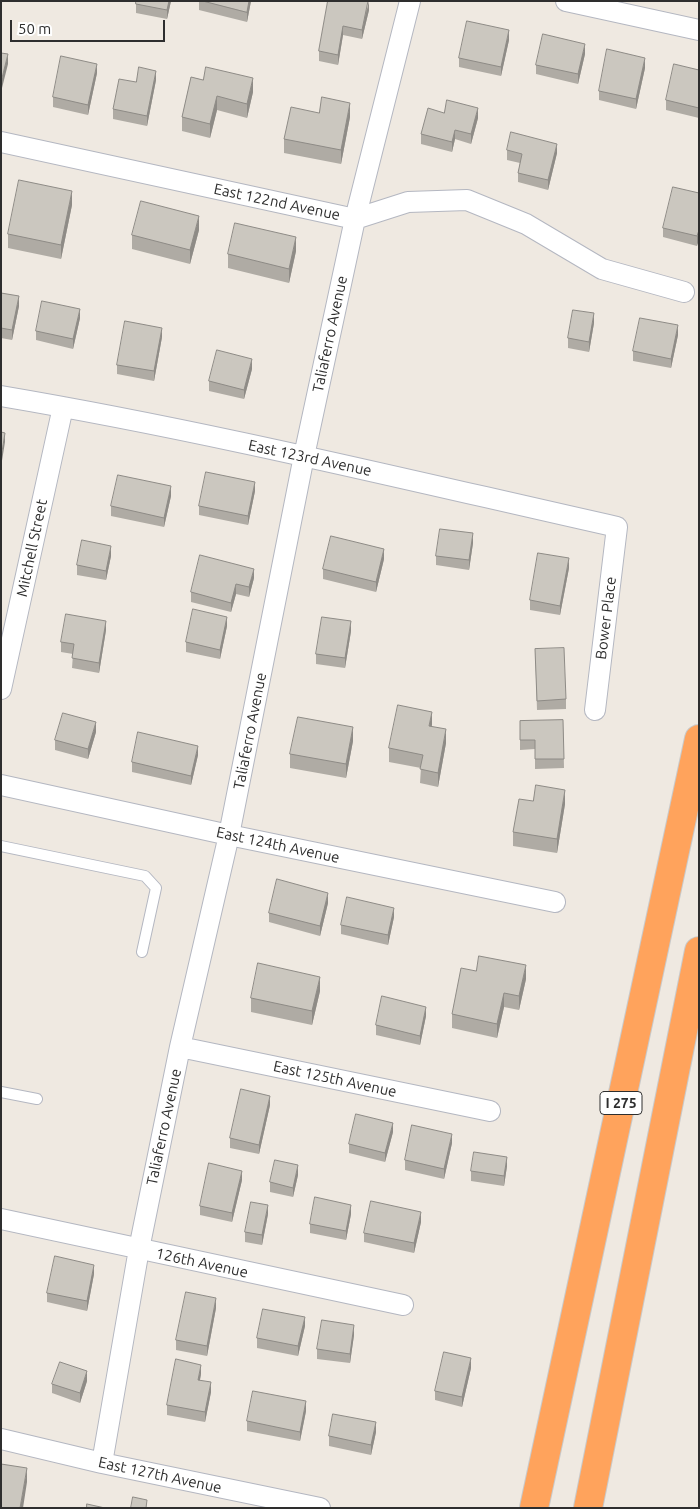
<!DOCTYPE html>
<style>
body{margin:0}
#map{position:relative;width:700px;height:1509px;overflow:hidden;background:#efe9e1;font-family:Ubuntu,sans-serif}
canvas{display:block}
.frame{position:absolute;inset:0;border:2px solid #2e2e2e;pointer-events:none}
.scale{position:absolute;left:10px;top:20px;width:155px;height:22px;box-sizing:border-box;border:2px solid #2e2e2e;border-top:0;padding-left:6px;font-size:15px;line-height:18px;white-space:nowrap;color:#2e2e2e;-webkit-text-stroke:4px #fff;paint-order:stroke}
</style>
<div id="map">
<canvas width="700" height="1509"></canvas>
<div class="frame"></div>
<div class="scale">50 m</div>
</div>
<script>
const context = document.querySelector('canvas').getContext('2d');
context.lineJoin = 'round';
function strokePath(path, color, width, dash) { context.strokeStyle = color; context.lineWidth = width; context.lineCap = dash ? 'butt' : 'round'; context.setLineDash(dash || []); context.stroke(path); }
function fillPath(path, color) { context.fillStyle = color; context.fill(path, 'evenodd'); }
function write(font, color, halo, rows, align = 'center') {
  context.font = font + ' Ubuntu,sans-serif'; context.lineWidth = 4.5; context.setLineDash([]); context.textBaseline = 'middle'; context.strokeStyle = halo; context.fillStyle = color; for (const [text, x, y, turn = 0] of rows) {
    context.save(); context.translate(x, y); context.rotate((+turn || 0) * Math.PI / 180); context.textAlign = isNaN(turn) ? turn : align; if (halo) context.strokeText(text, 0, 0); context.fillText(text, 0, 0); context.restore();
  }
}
const service = new Path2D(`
 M1 846 145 876 156 888 142 952
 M1 1092 37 1099`);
const minor = new Path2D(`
 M566 1 699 30
 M1 142 355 219 408 202 467 200 526 224 602 269 684 292
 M1 396C208 431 412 481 617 527L595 710
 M1 689 63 407
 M1 785 229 835 555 902
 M180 1047 490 1111
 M1 1219 403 1305
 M1 1439 102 1463 320 1508
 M102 1463 139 1249 180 1047 229 835 304 456 355 219 410 1`);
const motorway = new Path2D(`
 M534 1508 699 739
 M588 1508 699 951`);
strokePath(service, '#b4b7c1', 12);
strokePath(minor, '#b4b7c1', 22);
strokePath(motorway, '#c9c9c9', 30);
strokePath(service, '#fff', 10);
strokePath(minor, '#fff', 20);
strokePath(motorway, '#ffa35c', 28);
fillPath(new Path2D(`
 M136 1H171L167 19 136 13Z
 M199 1H251L247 22 199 10Z
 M328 1 369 10 362 39 343 35 338 65 319 61V51Z
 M509 40 501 76 459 67V58Z
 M585 54 578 84 536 74V65Z
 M645 68 636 109 599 100V91Z
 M699 70V118L666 110V100Z
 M97 73 88 115 53 107V97Z
 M191 77 253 92 247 118 217 110 210 138 182 131V117Z
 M156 80 147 126 113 119V109L136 82Z
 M319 113 350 117 341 164 284 153V139Z
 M444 113 478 118 471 144 455 139 452 152 421 144V134Z
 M507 150 557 153 548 190 518 182V173L520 163 507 160Z
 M699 193 697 246 663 237V228Z
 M72 205 61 259 8 248V234Z
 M199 230 190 264 132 249V235Z
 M296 251 289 283 228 268V254Z
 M1 293 19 306 12 340 1 338Z
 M80 318 73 349 36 340V331Z
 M594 323 589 352 568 348V338Z
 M678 335 671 368 633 361V351Z
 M162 337 154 381 117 374V365Z
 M252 369 244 399 209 391V381Z
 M255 491 248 525 199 515V506Z
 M171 496 164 527 111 516V506Z
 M473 543 469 570 436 565V556Z
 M111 556 106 580 77 575V565Z
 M384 559 376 592 323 579V569Z
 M569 568 560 615 530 610V600Z
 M254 578 249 597 236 594 231 612 191 602V592Z
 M227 626 220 659 186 652V642Z
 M106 630 99 673 72 668 73 654 61 652V642Z
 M351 631 345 668 316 664V654Z
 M535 649 566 699V709L537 710Z
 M563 720 564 768 535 769V749L520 750V721Z
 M432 727 446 743 438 787 420 783 421 768 389 762V748Z
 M96 732 88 759 55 750V740Z
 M353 741 346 778 290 768V754Z
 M198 755 191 785 132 772V762Z
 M533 801 565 804 557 853 513 846V832Z
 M328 903 320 936 269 922V913Z
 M394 917 388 945 341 934V925Z
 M526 979 519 1010 504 1007 497 1038 452 1028V1014Z
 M320 991 312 1025 251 1012V998Z
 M426 1016 420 1045 376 1035V1025Z
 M270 1105 259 1154 230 1148V1138Z
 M393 1132 385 1162 349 1153V1144Z
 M452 1143 444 1179 405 1170V1160Z
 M507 1166 504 1186 471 1181V1171Z
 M298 1175 293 1197 270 1192V1182Z
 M242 1180 232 1222 200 1215V1206Z
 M268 1214 262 1245 245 1242V1232Z
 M351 1214 346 1240 310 1233V1224Z
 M421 1222 414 1253 364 1242V1233Z
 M94 1274 87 1311 47 1302V1293Z
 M216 1308 207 1356 176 1350V1340Z
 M305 1326 298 1356 257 1348V1338Z
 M354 1335 350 1363 317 1359V1349Z
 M471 1368 462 1407 435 1400V1391Z
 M201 1374 200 1380 211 1392 205 1422 167 1415V1405Z
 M87 1381 80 1403 52 1393V1384Z
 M306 1411 300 1441 247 1431V1421Z
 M376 1432 371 1455 329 1446V1436Z`), '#afaba4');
fillPath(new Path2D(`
 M169 1H171L167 19V10Z
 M249 1H251L247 22V12Z
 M369 1V10L362 39V30Z
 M343 26V35L338 65V55Z
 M509 30V40L501 76V67Z
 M585 44V54L578 84V74Z
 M8 54V64L1 92V82Z
 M645 58V68L636 109V99Z
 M97 64V73L88 115V105Z
 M156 71V80L147 126V116Z
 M253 78V92L247 118V104Z
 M217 96V110L210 138V124Z
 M350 103V117L341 164V150Z
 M478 108V118L471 144V134Z
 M455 130V139L452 152V142Z
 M557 144V153L548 190V180Z
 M72 191V205L61 259V245Z
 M199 216V230L190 264V250Z
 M699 230V240L697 246V236Z
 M296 237V251L289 283V269Z
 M19 296V306L12 340V330Z
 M80 309V318L73 349V339Z
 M594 313V323L589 352V342Z
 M678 325V335L671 368V359Z
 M162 328V337L154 381V371Z
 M252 359V369L244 399V390Z
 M5 433V442L1 467V458Z
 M255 482V491L248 525V516Z
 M171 486V496L164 527V518Z
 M473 533V543L469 570V560Z
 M111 546V556L106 580V571Z
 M384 549V559L376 592V582Z
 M569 558V568L560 615V606Z
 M254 569V578L249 597V587Z
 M236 584V594L231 612V603Z
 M227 617V626L220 659V650Z
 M106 621V630L99 673V663Z
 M351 621V631L345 668V658Z
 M432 712V725L429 740V726Z
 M96 722V732L88 759V749Z
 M353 727V741L346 778V764Z
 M446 729V743L438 787V773Z
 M198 746V755L191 785V776Z
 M565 790V804L557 853V839Z
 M328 893V903L320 936V926Z
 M394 908V917L388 945V935Z
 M526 965V979L519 1010V996Z
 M320 977V991L312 1025V1011Z
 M504 993V1007L497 1038V1024Z
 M426 1007V1016L420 1045V1036Z
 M270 1096V1105L259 1154V1145Z
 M393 1123V1132L385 1162V1153Z
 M452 1134V1143L444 1179V1169Z
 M507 1157V1166L504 1186V1176Z
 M298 1165V1175L293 1197V1188Z
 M242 1171V1180L232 1222V1213Z
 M268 1205V1214L262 1245V1235Z
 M351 1205V1214L346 1240V1231Z
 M421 1212V1222L414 1253V1243Z
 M94 1265V1274L87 1311V1301Z
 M216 1298V1308L207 1356V1346Z
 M305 1317V1326L298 1356V1346Z
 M354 1325V1335L350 1363V1354Z
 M471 1358V1368L462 1407V1397Z
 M201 1365V1374L198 1389V1380Z
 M87 1371V1381L80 1403V1393Z
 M211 1382V1392L205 1422V1412Z
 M306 1401V1411L300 1441V1432Z
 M376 1422V1432L371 1455V1445Z
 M27 1468V1482L23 1508H20Z`), '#8e8b86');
const building = new Path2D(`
 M136 1H169L167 10 136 4Z
 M203 1H249L247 12Z
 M328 1H368L362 30 343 26 338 55 319 51Z
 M467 21 509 30 501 67 459 58Z
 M543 34 585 44 578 74 536 65Z
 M607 49 645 58 636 99 599 91Z
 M1 53 8 54 1 82Z
 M61 56 97 64 88 105 53 97Z
 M674 64 699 70V108L666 100Z
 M139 67 156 71 147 116 113 109 119 79 136 82Z
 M206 67 253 78 247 104 217 96 210 124 182 117 191 77 203 80Z
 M322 97 350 103 341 150 284 139 291 107 319 113Z
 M447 100 478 108 471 134 455 130 452 142 421 134 428 108 444 113Z
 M511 132 557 144 548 180 518 173 522 154 507 150Z
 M19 180 72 191 61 245 8 234Z
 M673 187 699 193V230L697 236 663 228Z
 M141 201 199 216 190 250 132 235Z
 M235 223 296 237 289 269 228 254Z
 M1 293 19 296 12 330 1 328Z
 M42 301 80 309 73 339 36 331Z
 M573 310 594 313 589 342 568 338Z
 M640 318 678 325 671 359 633 351Z
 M125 321 162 328 154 371 117 365Z
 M217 350 252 359 244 390 209 381Z
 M1 432 5 433 1 458Z
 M206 472 255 482 248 516 199 506Z
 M118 475 171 486 164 518 111 506Z
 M440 529 473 533 469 560 436 556Z
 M331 536 384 549 376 582 323 569Z
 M82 540 111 546 106 571 77 565Z
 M538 553 569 558 560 606 530 600Z
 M200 555 254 569 249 587 236 584 231 603 191 592Z
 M193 609 227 617 220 650 186 642Z
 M66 614 106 621 99 663 72 658 74 644 61 642Z
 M322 617 351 621 345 658 316 654Z
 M564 648 566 699 537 701 535 649Z
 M398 705 432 712 429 726 446 729 438 773 420 769 423 755 389 748Z
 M63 713 96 722 88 749 55 740Z
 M298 717 353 727 346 764 290 754Z
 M563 720 564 759H535V740H520V721Z
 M138 732 198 746 191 776 132 762Z
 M536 785 565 790 557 839 513 832 519 799 533 801Z
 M277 879 328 893 320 926 269 913Z
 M347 897 394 908 388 935 341 925Z
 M479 956 526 965 519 996 504 993 497 1024 452 1014 461 968 476 971Z
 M258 963 320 977 312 1011 251 998Z
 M382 996 426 1007 420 1036 376 1025Z
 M241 1089 270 1096 259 1145 230 1138Z
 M356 1114 393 1123 385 1153 349 1144Z
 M412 1125 452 1134 444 1169 405 1160Z
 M474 1152 507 1157 504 1176 471 1171Z
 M275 1160 298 1165 293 1188 270 1182Z
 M209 1163 242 1171 232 1213 200 1206Z
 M315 1197 351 1205 346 1231 310 1224Z
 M371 1201 421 1212 414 1243 364 1233Z
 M251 1202 268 1205 262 1235 245 1232Z
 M55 1256 94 1265 87 1301 47 1293Z
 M186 1292 216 1298 207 1346 176 1340Z
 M263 1309 305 1317 298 1346 257 1338Z
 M322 1320 354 1325 350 1354 317 1349Z
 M444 1352 471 1358 462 1397 435 1391Z
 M176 1359 201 1365 198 1380 211 1382 205 1412 167 1405Z
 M60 1362 87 1371 80 1393 52 1384Z
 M253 1391 306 1401 300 1432 247 1421Z
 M333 1414 376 1422 371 1445 329 1436Z
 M1 1464 27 1468 20 1508H1Z
 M133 1497 147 1500 146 1508H131Z
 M87 1504 105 1508H87Z`);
fillPath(building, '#cbc7bf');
strokePath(building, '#8e8b86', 1);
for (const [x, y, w] of [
 [621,1103,42]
]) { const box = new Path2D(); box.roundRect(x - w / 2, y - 11.5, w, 23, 4); context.fillStyle = '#fff'; context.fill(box); strokePath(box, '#2e2e2e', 1); }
write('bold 14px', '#2e2e2e', null, [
 ["I 275",621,1103]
]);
write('15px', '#2e2e2e', '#fff', [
 ["East 122nd Avenue",277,202,12],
 ["Taliaferro Avenue",330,334,-78],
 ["East 123rd Avenue",310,458,12],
 ["Mitchell Street",32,548,-78],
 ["Bower Place",606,618,-83],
 ["Taliaferro Avenue",250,731,-79],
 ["East 124th Avenue",278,845,12],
 ["East 125th Avenue",335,1079,12],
 ["Taliaferro Avenue",164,1127,-78],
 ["126th Avenue",202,1263,12],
 ["East 127th Avenue",160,1475,12]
]);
</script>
